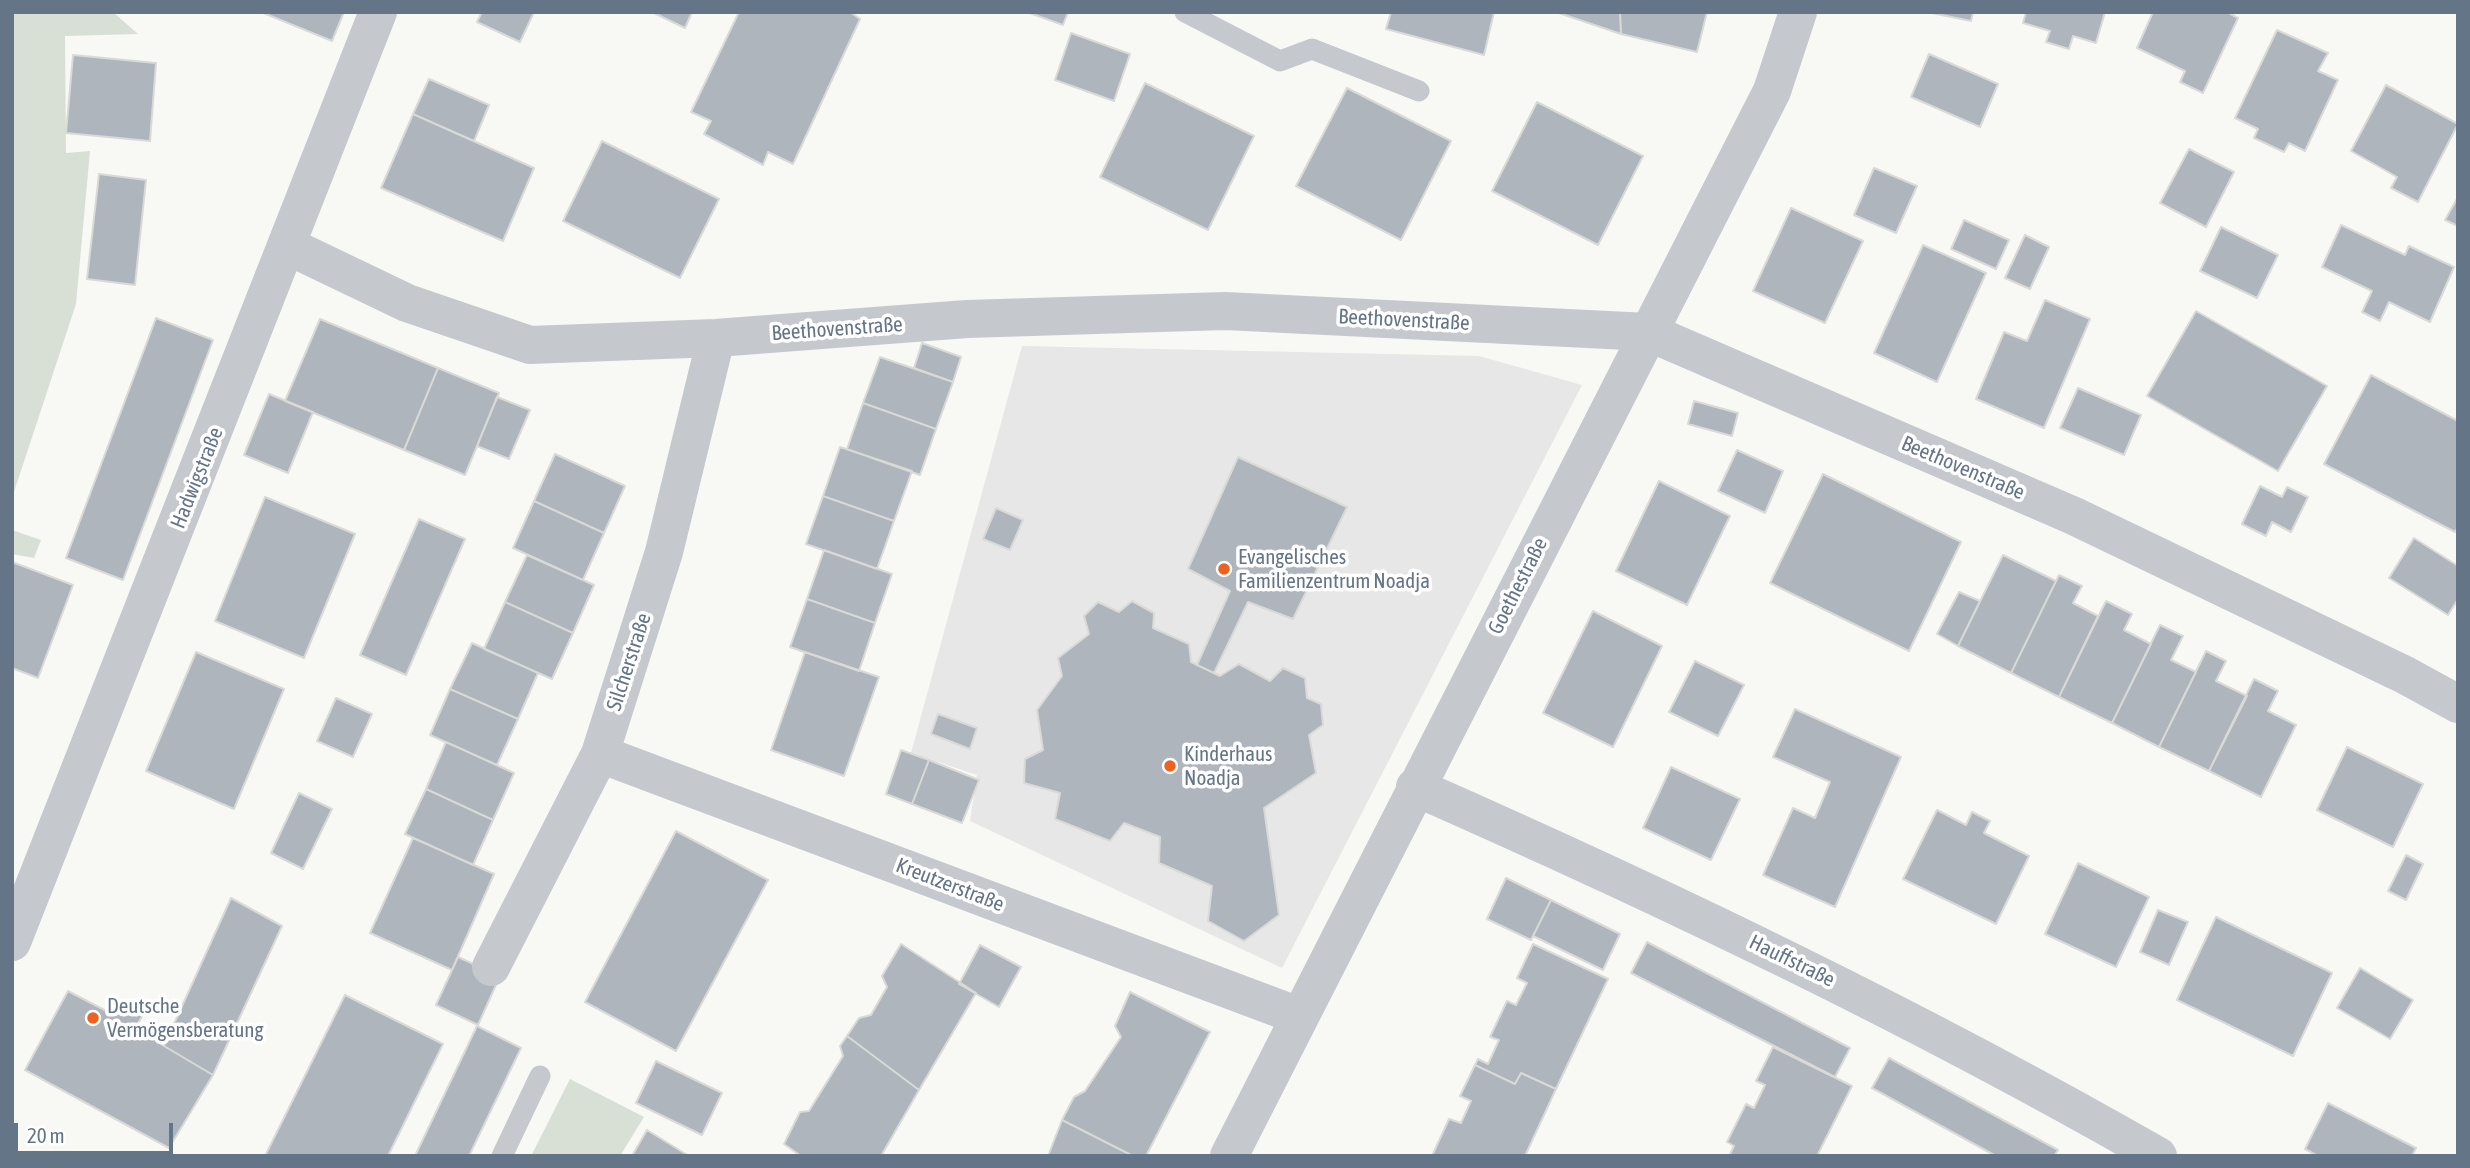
<!DOCTYPE html>
<meta charset="utf-8">
<style>
body{margin:0}
#map{position:relative;width:2470px;height:1168px;overflow:hidden;background:#f8f8f5;font-family:"Asap Condensed",sans-serif}
canvas{display:block}
.frame{position:absolute;inset:0;border:14px solid #657588;pointer-events:none}
.scale{position:absolute;left:14px;top:1123px;width:159px;height:32px;box-sizing:border-box;border:4px solid #657588;border-top:0;padding-left:9px;font-size:21px;line-height:24px;white-space:nowrap;color:#657588;-webkit-text-stroke:5px #fff;paint-order:stroke}
</style>
<div id="map">
<canvas width="2470" height="1168"></canvas>
<div class="frame"></div>
<div class="scale">20 m</div>
</div>
<script>
const context = document.querySelector('canvas').getContext('2d');
context.lineJoin = 'round';
function fillPath(path, color) { context.fillStyle = color; context.fill(path, 'evenodd'); }
function strokePath(path, color, width, dash) { context.strokeStyle = color; context.lineWidth = width; context.lineCap = dash ? 'butt' : 'round'; context.setLineDash(dash || []); context.stroke(path); }
function write(font, color, halo, rows, align = 'center') {
  context.font = font + ' "Asap Condensed",sans-serif'; context.lineWidth = 7; context.setLineDash([]); context.textBaseline = 'middle'; context.strokeStyle = halo; context.fillStyle = color; for (const [text, x, y, turn = 0] of rows) {
    context.save(); context.translate(x, y); context.rotate((+turn || 0) * Math.PI / 180); context.textAlign = isNaN(turn) ? turn : align; if (halo) context.strokeText(text, 0, 0); context.fillText(text, 0, 0); context.restore();
  }
}
fillPath(new Path2D(`
 M1022 346 1479 356 1582 385 1282 968 970 821 977 775 911 753Z`), '#e6e7e6');
fillPath(new Path2D(`
 M12 12H113L138 34 65 36 66 153 90 151 76 304 12 498Z
 M12 530 41 540 34 558 12 554Z
 M570 1079 644 1117 620 1156H531Z`), '#d8e0d6');
const building = new Path2D(`
 M261 12H344L332 41Z
 M482 12H534L520 42 477 22Z
 M652 12H692L685 28Z
 M739 12H850L860 19 793 164 768 152 763 165 704 134 711 121 691 112Z
 M1027 12H1068L1063 25Z
 M1391 12H1494L1484 55 1386 29Z
 M1556 12H1620L1621 34Z
 M1620 12H1707L1697 52 1621 34Z
 M1927 12H1973L1971 21Z
 M2026 12H2105L2096 43 2073 36 2069 49 2046 42 2050 31 2023 23Z
 M2153 12H2227L2238 18 2203 93 2180 82 2185 71 2137 48Z
 M2277 30 2328 53 2318 71 2338 80 2305 151 2289 143 2284 152 2254 138 2258 129 2235 118Z
 M1071 33 1130 54 1114 101 1055 80Z
 M1929 54 1998 84 1980 127 1911 97Z
 M73 55 156 63 150 141 66 133Z
 M429 79 489 105 474 141 413 114Z
 M1145 83 1254 136 1208 230 1100 177Z
 M2386 85 2458 124 2418 202 2391 188 2397 177 2351 151Z
 M1347 88 1451 141 1401 240 1296 186Z
 M1537 102 1643 156 1598 245 1492 191Z
 M413 114 534 168 503 241 381 188Z
 M602 141 719 199 680 278 563 221Z
 M2189 149 2234 172 2206 227 2160 203Z
 M1874 168 1917 186 1896 233 1854 215Z
 M99 174 146 180 135 285 87 279Z
 M2458 197V226L2445 220Z
 M1791 208 1863 241 1825 323 1753 291Z
 M1964 220 2009 240 1996 269 1951 249Z
 M2341 225 2405 255 2409 246 2454 267 2430 322 2389 302 2380 321 2362 312 2372 291 2322 267Z
 M2221 227 2278 255 2257 298 2200 271Z
 M2025 235 2049 247 2030 289 2005 278Z
 M1923 245 1986 273 1937 382 1874 353Z
 M2045 300 2090 319 2044 428 1976 399 2004 332 2027 341Z
 M2196 311 2327 386 2278 471 2147 396Z
 M156 318 213 340 123 580 66 558Z
 M320 319 438 368 404 450 285 401Z
 M922 343 961 357 953 382 914 368Z
 M880 357 953 382 936 429 863 403Z
 M438 368 499 393 465 475 404 450Z
 M2371 375 2458 421V527L2455 532 2324 464Z
 M2078 388 2141 415 2124 455 2060 428Z
 M269 394 313 412 288 473 244 455Z
 M497 397 530 410 509 459 477 446Z
 M1694 401 1738 413 1732 436 1688 424Z
 M863 403 936 429 920 475 847 449Z
 M840 447 912 471 894 521 823 496Z
 M1737 450 1783 471 1765 513 1718 491Z
 M555 454 625 486 604 533 534 501Z
 M1238 457 1347 507 1293 619 1248 602 1214 673 1197 665 1230 591 1188 569Z
 M1823 474 1961 542 1909 651 1770 583Z
 M1659 481 1730 516 1687 605 1616 571Z
 M2260 486 2282 497 2287 487 2308 497 2291 532 2272 522 2266 536 2242 524Z
 M823 496 894 521 877 569 806 544Z
 M265 497 355 534 304 658 215 621Z
 M534 501 604 533 583 580 513 548Z
 M996 508 1023 520 1010 550 983 539Z
 M419 519 465 539 406 675 360 655Z
 M2414 538 2458 566V599L2448 615 2389 578Z
 M824 550 892 574 875 623 807 599Z
 M527 555 594 585 573 633 505 602Z
 M2003 555 2056 581 2011 673 1958 646Z
 M12 562 73 585 38 678 12 668Z
 M2059 575 2082 586 2073 603 2098 616 2059 697 2011 673Z
 M1959 592 1980 601 1958 646 1937 634Z
 M807 599 875 623 859 671 790 647Z
 M1132 601 1154 613 1153 628 1189 644 1191 662 1220 676 1239 664 1270 681 1283 668 1305 678 1307 698 1321 704 1323 725 1309 735 1316 773 1264 808 1279 915 1244 941 1208 921 1212 886 1159 863 1160 837 1124 823 1110 841 1055 819 1060 793 1024 783 1025 759 1043 750 1037 710 1062 676 1058 658 1089 634 1084 616 1098 602 1119 612Z
 M2106 601 2132 614 2124 630 2151 644 2112 723 2059 697Z
 M505 602 573 633 552 679 484 649Z
 M1593 611 1662 646 1613 747 1543 713Z
 M2160 625 2183 636 2171 660 2196 672 2159 747 2112 723Z
 M472 643 538 673 518 719 450 689Z
 M2206 651 2226 661 2216 681 2247 696 2209 771 2159 747Z
 M196 652 284 689 234 809 146 771Z
 M805 652 879 677 844 776 771 750Z
 M1695 661 1744 685 1718 736 1669 712Z
 M2254 679 2278 691 2268 711 2296 725 2261 797 2209 771Z
 M450 689 518 719 497 765 430 735Z
 M336 698 372 714 353 757 317 741Z
 M1795 709 1901 757 1835 907 1763 875 1793 808 1815 818 1830 782 1773 757Z
 M938 714 977 728 970 749 931 734Z
 M446 742 514 773 493 820 426 789Z
 M2347 747 2423 784 2393 847 2317 810Z
 M901 750 929 760 912 804 886 794Z
 M929 760 979 780 962 823 912 804Z
 M1671 767 1740 799 1711 860 1643 828Z
 M426 789 493 820 473 865 405 834Z
 M299 793 332 809 303 869 271 853Z
 M1937 810 1966 825 1972 812 1990 821 1984 833 2029 856 1996 924 1903 879Z
 M676 831 768 880 676 1051 585 1002Z
 M413 838 494 874 452 970 370 933Z
 M2406 855 2423 864 2406 900 2388 891Z
 M2078 863 2149 897 2116 967 2045 934Z
 M1506 878 1551 900 1531 940 1487 919Z
 M231 898 282 926 213 1075 164 1046Z
 M1551 900 1620 934 1603 970 1533 936Z
 M2158 910 2188 922 2169 965 2140 952Z
 M2216 917 2332 973 2293 1056 2177 1000Z
 M1647 942 1850 1048 1835 1077 1631 973Z
 M901 944 976 993 919 1090 847 1036 859 1018 871 1015 887 987 882 976Z
 M1533 944 1608 979 1556 1089 1521 1073 1515 1084 1475 1065 1478 1059 1488 1064 1499 1040 1490 1037 1507 1001 1516 1005 1527 983 1517 978Z
 M980 945 1021 967 999 1007 959 984Z
 M458 957 500 976 478 1025 436 1005Z
 M2360 968 2413 1000 2390 1039 2337 1008Z
 M68 991 110 1013 118 999 144 1013 137 1025 164 1046 213 1075 169 1148 25 1070Z
 M1130 992 1210 1032 1146 1156H1133L1062 1120 1074 1097 1085 1091 1121 1037 1115 1026Z
 M345 995 443 1044 388 1156H265Z
 M477 1026 521 1048 469 1156H415Z
 M847 1036 919 1090 881 1156H801L784 1144 800 1112 809 1111 843 1056 840 1046Z
 M1773 1047 1852 1086 1817 1156H1729L1734 1146 1727 1142 1746 1104 1754 1108 1765 1085 1756 1081Z
 M1889 1058 2058 1150 2054 1156H1996L1872 1088Z
 M656 1061 722 1093 702 1135 636 1103Z
 M1475 1065 1515 1084 1521 1073 1556 1089 1525 1156H1432L1449 1119 1461 1123 1471 1101 1460 1096Z
 M2328 1103 2416 1148 2412 1156H2318L2305 1149Z
 M1062 1120 1133 1156H1048Z
 M647 1130 689 1156H632Z`);
fillPath(building, '#aeb5bc');
strokePath(building, '#d9dad7', 2);
strokePath(new Path2D(`
 M1185 12 1280 61 1312 49 1419 91
 M502 1156 540 1076`), '#c5c8cd', 21);
strokePath(new Path2D(`
 M288 246 407 303 530 345 716 338 967 319 1225 311 1648 332 2074 516 2405 675 2458 704
 M600 754 1299 1016
 M1415 787C1669 899 1917 1018 2158 1156
 M12 942 378 12
 M491 967 600 754 664 552 716 338`), '#c5c8cd', 38);
strokePath(new Path2D(`
 M1229 1156 1772 91 1798 12`), '#c5c8cd', 38);
for (const [x, y, r, color] of [
 [1224,569,7,"#ef611e"],
 [1170,766,7,"#ef611e"],
 [93,1018,7,"#ef611e"]
]) { const dot = new Path2D(); dot.arc(x, y, r, 0, 2 * Math.PI); context.fillStyle = color; context.fill(dot); strokePath(dot, '#fff', 2.5); }
write('21px', '#657588', '#fff', [
 ["Beethovenstraße",1404,320,3],
 ["Beethovenstraße",837,329,-4],
 ["Beethovenstraße",1963,468,23],
 ["Hadwigstraße",197,478,-68],
 ["Goethestraße",1518,586,-63],
 ["Silcherstraße",629,662,-72],
 ["Kreutzerstraße",950,885,21],
 ["Hauffstraße",1792,961,26]
]);
write('21px', '#657588', '#fff', [
 ["Evangelisches",1238,557],
 ["Familienzentrum Noadja",1238,581],
 ["Kinderhaus",1184,754],
 ["Noadja",1184,778],
 ["Deutsche",107,1006],
 ["Vermögensberatung",107,1030]
], 'left');
</script>
